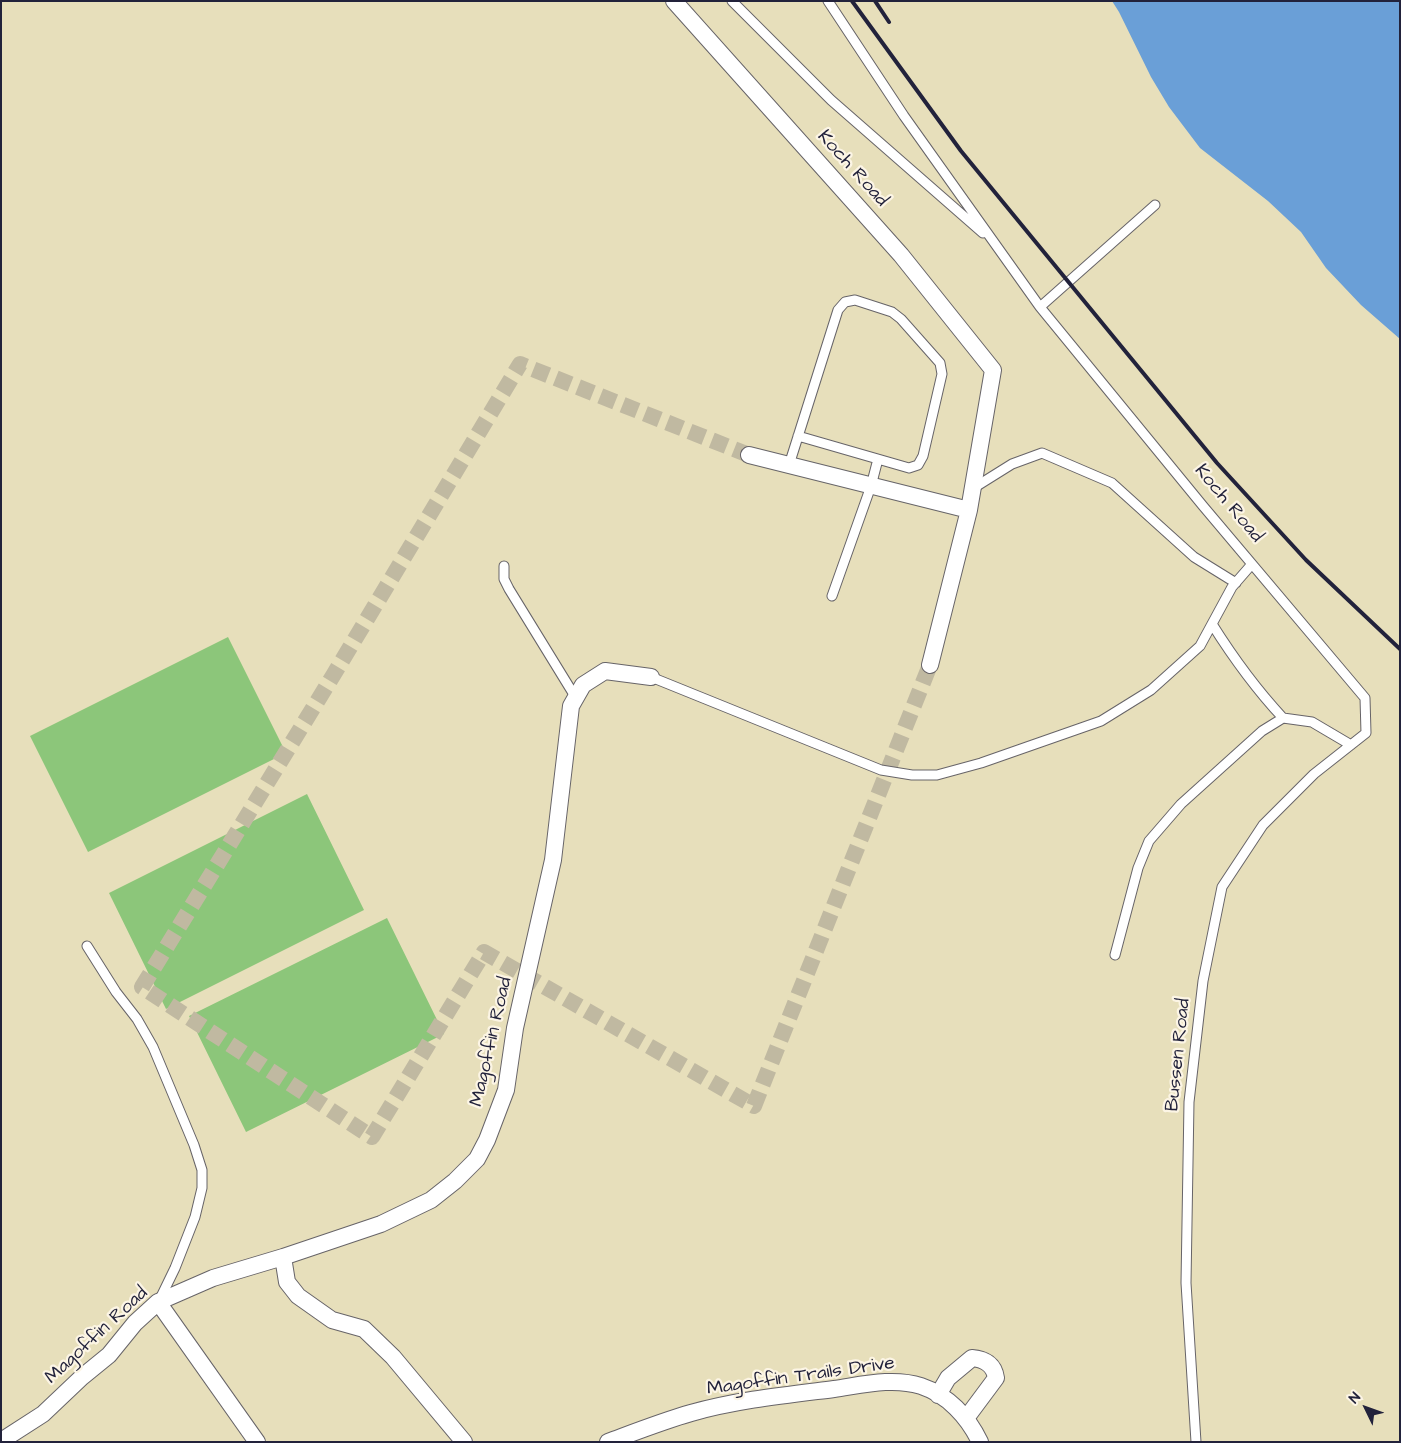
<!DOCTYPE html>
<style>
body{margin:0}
#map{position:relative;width:1401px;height:1443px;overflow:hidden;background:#e7dfbb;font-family:"Architects Daughter",sans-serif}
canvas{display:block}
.frame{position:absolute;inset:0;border:2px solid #22223b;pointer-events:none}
.north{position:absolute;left:1341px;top:1383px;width:50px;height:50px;-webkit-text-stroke:4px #fcf5e5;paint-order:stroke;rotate:312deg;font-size:14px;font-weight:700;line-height:20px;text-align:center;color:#22223b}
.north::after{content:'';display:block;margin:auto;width:18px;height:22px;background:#22223b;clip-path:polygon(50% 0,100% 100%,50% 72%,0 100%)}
</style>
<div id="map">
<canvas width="1401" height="1443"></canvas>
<div class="frame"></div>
<div class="north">N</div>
</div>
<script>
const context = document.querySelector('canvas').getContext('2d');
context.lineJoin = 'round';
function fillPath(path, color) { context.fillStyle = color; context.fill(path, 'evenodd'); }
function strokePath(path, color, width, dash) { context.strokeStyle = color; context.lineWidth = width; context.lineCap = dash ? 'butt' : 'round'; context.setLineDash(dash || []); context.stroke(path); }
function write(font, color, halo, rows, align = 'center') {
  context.font = font + ' "Architects Daughter",sans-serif'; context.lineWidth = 4.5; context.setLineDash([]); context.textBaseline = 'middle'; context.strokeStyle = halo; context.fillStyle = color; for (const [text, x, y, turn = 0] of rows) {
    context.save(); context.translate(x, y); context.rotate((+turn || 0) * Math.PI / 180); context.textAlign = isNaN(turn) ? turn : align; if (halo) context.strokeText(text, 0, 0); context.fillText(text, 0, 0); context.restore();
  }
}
fillPath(new Path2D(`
 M228 637 286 753 88 852 30 736Z
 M307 794 364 910 166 1009 109 893Z
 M387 918 444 1034 246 1132 189 1016Z`), '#8cc67a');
fillPath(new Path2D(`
 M1112 1H1400V339L1361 305 1326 268 1301 232 1268 201 1200 148 1169 107 1151 77 1119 12Z`), '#6a9fd7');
strokePath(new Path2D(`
 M749 455 520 364 334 674 142 987 372 1137 484 952 754 1106 930 665`), '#c0b9a1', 16, [16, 8]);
const lane = new Path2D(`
 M732 1 831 100 983 233
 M828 1 904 116 1040 307 1155 205
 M1040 307 1203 506 1365 698 1366 733 1314 774 1263 825 1222 887 1203 981 1189 1102 1186 1283 1196 1442
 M789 465 838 310 845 302 855 300 892 312 901 319 940 363 942 374 923 456 918 465 909 468 798 436
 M972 489 1012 464 1042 453 1112 483 1194 557 1236 583
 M504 566V579L509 589 576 698
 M832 596 871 486 878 459
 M1212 624C1234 659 1255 688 1283 718
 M651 677 881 770 912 775H937L981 763 1101 721 1151 690 1200 646 1232 587 1252 564
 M87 946 116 992 137 1019 153 1047 194 1145 202 1170V1188L195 1217 175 1268 159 1301
 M1115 955 1138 868 1149 841 1181 804 1262 731 1283 718 1312 722 1351 745`);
const street = new Path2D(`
 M674 1 901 255 993 370 969 510 930 665
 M749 455 969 510
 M283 1257 287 1282 298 1296 332 1320 364 1329 393 1357 464 1442
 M158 1302 257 1442
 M938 1395 948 1378 972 1358C984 1359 994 1364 996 1378L967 1417
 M1 1441 43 1414 82 1377 109 1355 135 1323 158 1302 213 1278 283 1257 381 1224 431 1200 455 1181 477 1159 487 1140 506 1090 515 1028 553 860 571 706 583 685 605 671 651 677
 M608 1442C635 1432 663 1421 691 1413 737 1400 786 1395 834 1389 862 1385 893 1377 921 1386 948 1395 968 1417 980 1442`);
strokePath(lane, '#676468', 11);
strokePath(street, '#676468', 18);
strokePath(lane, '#fff', 9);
strokePath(street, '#fff', 16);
strokePath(new Path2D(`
 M852 1 961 151 1217 463 1306 560 1400 649
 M875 1 889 22`), '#22223b', 4);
write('19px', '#22223b', '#fcf5e5', [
 ["Koch Road",852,169,48],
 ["Koch Road",1228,504,50],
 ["Magoffin Road",492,1042,-77],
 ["Bussen Road",1179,1055,-84],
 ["Magoffin Road",97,1336,-43],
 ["Magoffin Trails Drive",801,1377,-8]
]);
</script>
